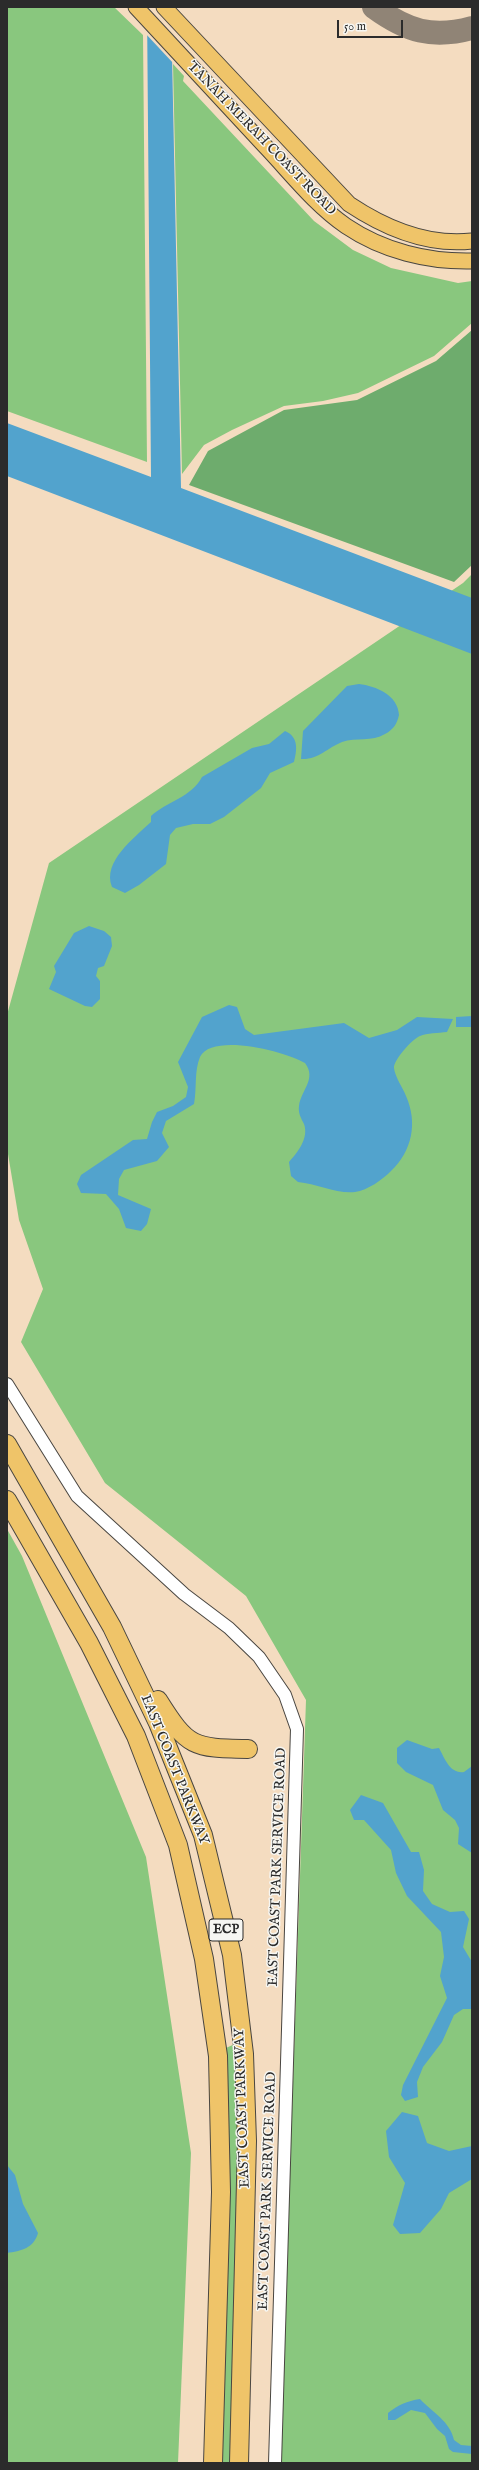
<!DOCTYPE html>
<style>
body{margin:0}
#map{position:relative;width:479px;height:2470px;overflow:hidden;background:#f4dcc0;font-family:"IM FELL English",serif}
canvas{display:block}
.frame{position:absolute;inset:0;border:8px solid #2b2b2b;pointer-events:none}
.scale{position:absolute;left:337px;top:20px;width:66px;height:18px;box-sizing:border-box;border:2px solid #2b2b2b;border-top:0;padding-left:5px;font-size:12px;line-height:14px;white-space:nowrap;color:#2b2b2b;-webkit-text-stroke:3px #f6f6f2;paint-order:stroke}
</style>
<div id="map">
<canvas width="479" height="2470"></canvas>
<div class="frame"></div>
<div class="scale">50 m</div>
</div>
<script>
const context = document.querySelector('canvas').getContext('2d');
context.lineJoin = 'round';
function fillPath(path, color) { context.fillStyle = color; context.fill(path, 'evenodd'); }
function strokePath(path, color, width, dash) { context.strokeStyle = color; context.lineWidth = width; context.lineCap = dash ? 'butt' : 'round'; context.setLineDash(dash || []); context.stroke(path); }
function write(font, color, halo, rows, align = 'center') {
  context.font = font + ' "IM FELL English",serif'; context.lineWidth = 3; context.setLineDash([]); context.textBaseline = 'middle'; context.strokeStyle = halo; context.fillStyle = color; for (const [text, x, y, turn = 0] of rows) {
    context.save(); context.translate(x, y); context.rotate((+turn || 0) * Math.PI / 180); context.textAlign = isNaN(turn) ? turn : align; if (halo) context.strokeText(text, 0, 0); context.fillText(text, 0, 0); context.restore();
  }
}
fillPath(new Path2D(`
 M7 7H114L143 35 147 462 7 411Z
 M173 64 184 76 183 81 314 221 353 250 391 268 458 283 472 281V323L434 356 358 393 323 401 284 406 232 430 204 445 182 474Z
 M472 574V2463H280L306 1700 246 1596 105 1483 21 1342 43 1289 19 1220 7 1148V1015L49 863 463 583Z
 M7 1529 22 1556 146 1857 191 2153 178 2463H7Z
 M239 2042 238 2267 232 2463H220L226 2048Z`), '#89c77e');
fillPath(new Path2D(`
 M472 330V565L454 582 189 485 208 451 284 410 357 400 436 361Z`), '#6eac6d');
fillPath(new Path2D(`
 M147 7H171L181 488 472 598V654L7 476V423L151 477Z
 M359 684C376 686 398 695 399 715 397 724 393 730 385 734 372 742 356 737 342 742 327 748 318 760 301 759L303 731 347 686Z
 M285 731C299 737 297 750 294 762L270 773 261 788 224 817 210 824H193L176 828 170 835 166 864 139 885 125 893 112 887C102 862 134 838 151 822V816C166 802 192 797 202 777L252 748 269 744Z
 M89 926 104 931 111 937 112 946 104 966 98 968 96 976 100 981V999L92 1007 85 1006 49 989 56 972 54 966 74 933Z
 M229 1005 237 1007 245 1029 254 1035 344 1023 369 1038 397 1030 417 1017 453 1019 447 1032C438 1033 427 1033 420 1036 412 1039 393 1061 394 1068 395 1077 403 1088 406 1096 418 1123 412 1151 391 1171 382 1180 368 1190 355 1192 337 1194 317 1184 298 1182L291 1176 289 1162C298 1152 309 1138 304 1124 301 1118 298 1113 299 1106 301 1090 317 1079 305 1063 287 1052 212 1032 200 1057 194 1071 197 1089 194 1104L166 1121 162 1133 169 1147 157 1161 124 1170 119 1179 118 1195 151 1209 147 1224 141 1231 126 1228 119 1209 106 1194 81 1193 77 1184 81 1175 133 1140 147 1139 152 1122 157 1112 173 1106 186 1097 188 1087 178 1062 202 1017Z
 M472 1016V1027H456V1017Z
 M407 1740 432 1749 439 1748C445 1759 450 1774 464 1772L472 1766V1853L458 1844 459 1828 455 1820 443 1810 433 1785 406 1772 397 1763V1748Z
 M361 1795 383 1803 411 1852H419L424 1870 423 1891 432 1904 450 1912 464 1911 469 1919 463 1947 472 1962V2009H463L454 2015 442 2042 423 2067 417 2082 418 2097 405 2101 401 2095 403 2085 447 1998 440 1976 444 1957 441 1932 407 1896 396 1873 391 1850 364 1820H354L350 1810Z
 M402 2112 418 2116 427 2143 449 2151 472 2146V2179L449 2193 441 2209 420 2233 400 2234 393 2225 405 2183 389 2157 386 2131Z
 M7 2165 15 2175 23 2204 38 2233C34 2248 21 2251 7 2253Z
 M420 2399C432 2412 450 2421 454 2440L461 2445 472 2446V2454L453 2452 449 2449 445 2436 437 2429 425 2413 411 2410 395 2420H388V2413C398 2405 407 2401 420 2399Z`), '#52a3cd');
fillPath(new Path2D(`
 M145 7H173L174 64 145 33Z`), '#f4dcc0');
strokePath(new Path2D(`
 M374 7C407 31 432 39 472 28`), '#908476', 24);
const minor = new Path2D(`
 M7 1384 77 1496 184 1594 229 1628 259 1657 285 1695 297 1729 275 2463`);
const major = new Path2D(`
 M136 7C179 53 221 99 264 145 290 172 314 204 346 226 383 251 428 262 472 261
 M164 7 349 204C385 228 428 246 472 241`);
const highway = new Path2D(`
 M7 1444 112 1627 158 1723 203 1835 232 1955 244 2054 247 2141 239 2463
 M7 1500 89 1643 136 1736 178 1845 204 1959 218 2056 221 2192 213 2463
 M158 1700C188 1748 193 1748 248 1749`);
strokePath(minor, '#494641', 14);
strokePath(major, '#494641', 17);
strokePath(highway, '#494641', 20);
strokePath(minor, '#fff', 12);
strokePath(major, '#efc469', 15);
strokePath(highway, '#efc469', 18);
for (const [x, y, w] of [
 [226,1930,34]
]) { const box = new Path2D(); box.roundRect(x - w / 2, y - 11, w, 22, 3); context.fillStyle = '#f6f6f2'; context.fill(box); strokePath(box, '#2b2b2b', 1); }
write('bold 13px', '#2b2b2b', null, [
 ["ECP",226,1930]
]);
write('14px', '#2b2b2b', '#f6f6f2', [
 ["TANAH MERAH COAST ROAD",261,139,46],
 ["EAST COAST PARKWAY",174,1770,68],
 ["EAST COAST PARK SERVICE ROAD",278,1867,-88],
 ["EAST COAST PARKWAY",243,2108,-92],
 ["EAST COAST PARK SERVICE ROAD",268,2191,-88]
]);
</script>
